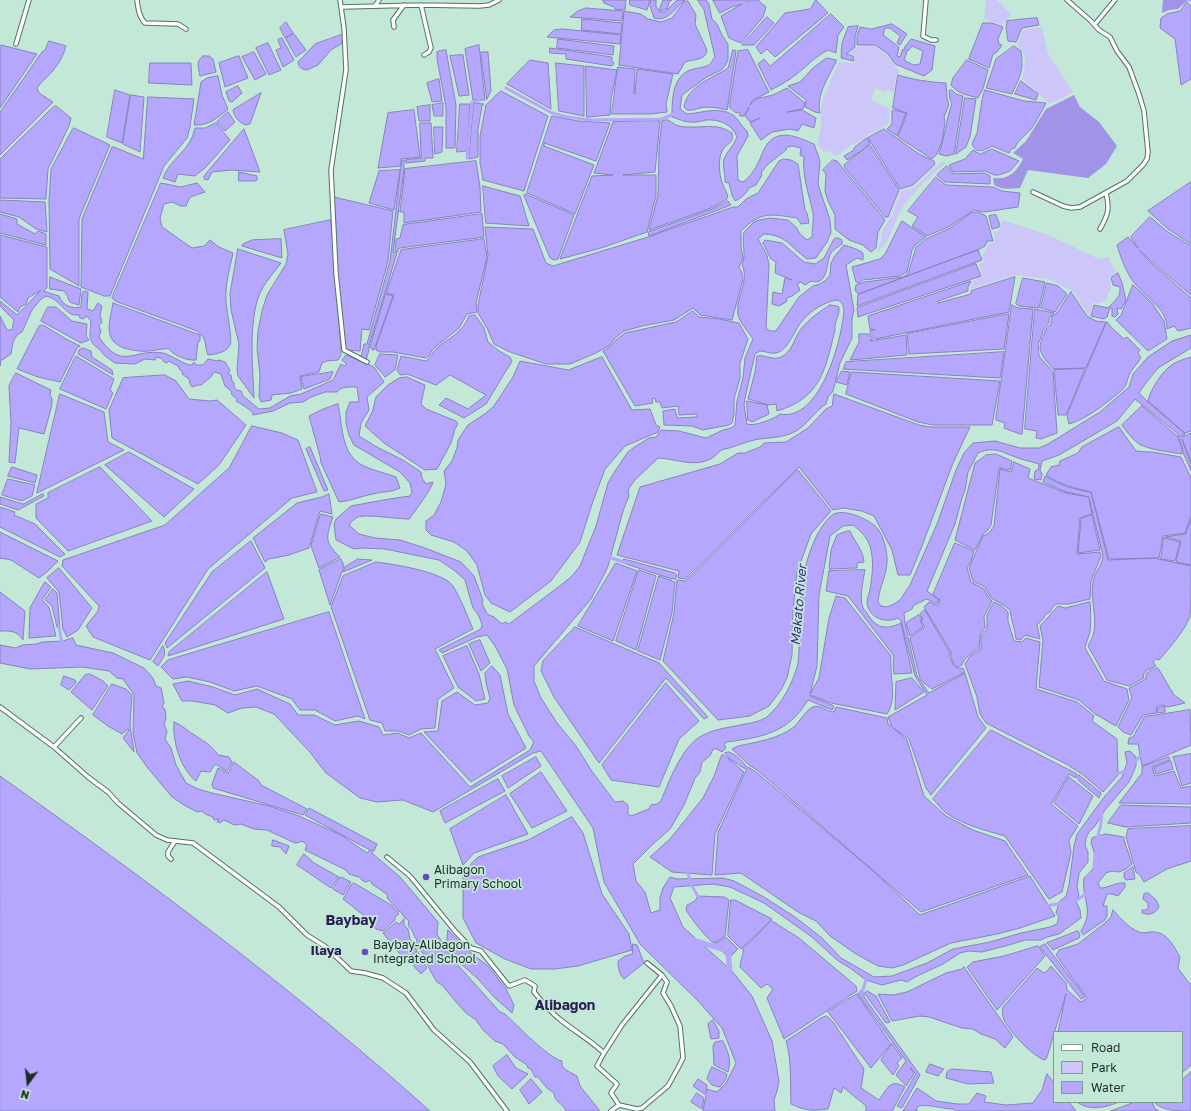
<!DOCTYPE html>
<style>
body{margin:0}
#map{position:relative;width:1191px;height:1111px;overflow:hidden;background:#c3e8d8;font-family:"Golos Text",sans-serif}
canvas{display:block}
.legend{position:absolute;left:1053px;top:1031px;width:130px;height:72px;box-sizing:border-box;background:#c3e8d8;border:1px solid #819d91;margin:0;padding:5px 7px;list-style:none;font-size:12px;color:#1f2d27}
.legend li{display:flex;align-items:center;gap:8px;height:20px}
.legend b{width:20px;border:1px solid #819d91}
.north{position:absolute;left:8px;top:1063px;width:40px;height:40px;-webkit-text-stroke:3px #c3e8d8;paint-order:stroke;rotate:195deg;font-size:11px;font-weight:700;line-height:16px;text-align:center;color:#1f2d27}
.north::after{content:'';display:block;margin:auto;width:14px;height:18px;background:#1f2d27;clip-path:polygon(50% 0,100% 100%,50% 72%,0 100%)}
</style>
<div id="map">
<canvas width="1191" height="1111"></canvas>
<ul class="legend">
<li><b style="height:5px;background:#fff"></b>Road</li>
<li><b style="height:11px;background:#ccc6f9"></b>Park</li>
<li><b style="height:11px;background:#b4a7fd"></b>Water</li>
</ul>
<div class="north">N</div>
</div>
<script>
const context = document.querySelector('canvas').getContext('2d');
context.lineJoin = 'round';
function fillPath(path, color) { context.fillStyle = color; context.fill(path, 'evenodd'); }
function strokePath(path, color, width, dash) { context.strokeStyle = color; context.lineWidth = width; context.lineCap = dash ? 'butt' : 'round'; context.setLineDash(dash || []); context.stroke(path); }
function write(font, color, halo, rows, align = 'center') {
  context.font = font + ' "Golos Text",sans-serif'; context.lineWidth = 3.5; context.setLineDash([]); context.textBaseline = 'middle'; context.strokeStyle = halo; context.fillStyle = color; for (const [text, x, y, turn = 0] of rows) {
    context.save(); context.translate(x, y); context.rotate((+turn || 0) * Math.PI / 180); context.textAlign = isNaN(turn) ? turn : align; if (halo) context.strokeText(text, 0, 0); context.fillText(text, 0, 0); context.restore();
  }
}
fillPath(new Path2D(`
 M986 0H997L1011 14 1003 25 984 19Z
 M1042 27 1048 54 1073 92 1050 104 1022 79C1025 65 1029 55 1017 45L1023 30Z
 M874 46 886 55 900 72 896 75 894 92 887 90 886 92 875 88 871 100 890 109 889 123 850 146 837 156 834 155 829 151 825 152 817 145 821 126V107L824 96 839 62 852 63 855 62 854 54H848L857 47Z
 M943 162 946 163C931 176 910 194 901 211 893 225 890 242 877 253L881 241 882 232 892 215 901 191 911 189 922 181 932 169Z
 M1002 220 1046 234 1099 259 1109 257 1115 272 1109 278 1111 287 1106 300 1098 303H1093L1090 315 1088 314 1074 292 1049 279 1015 275 970 289 974 280 983 275 979 265 984 261 982 256 988 245 995 242 994 232 1000 230Z`), '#ccc6f9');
fillPath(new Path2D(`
 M1163 0H1191V2L1188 0 1178 9 1169 10 1162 13Z
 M1074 95 1080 107 1099 122 1117 146 1106 164 1088 178 1028 170 1020 188C1010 189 1002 190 994 185L993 178C1009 180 1016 172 1023 159L1013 153 1026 141 1046 109Z`), '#a193e8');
const water = new Path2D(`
 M603 0H626L625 10 615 9 614 7 604 3Z
 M630 0H650L647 10 630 5Z
 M651 0H656V7L659 10 663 0H672L669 2 667 9 659 11 660 12H665L677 0H685C675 8 668 22 654 18L650 6Z
 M698 0H706L709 4 712 19 717 24 722 35 728 44V60L725 66 721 70 707 77 682 95 680 109 687 114C702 113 718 106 733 115 739 119 741 127 747 131L748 136 737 156 738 180 743 182C750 177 753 172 757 165 761 158 763 149 768 143 781 128 799 138 814 144L820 161 818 184 830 220 831 232 827 242 816 258 807 259C790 247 787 235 764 234L758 239 767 255 769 265 766 329 771 331H776L799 297 813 286 820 284 826 280 830 275 831 263 834 257 844 245C850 247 858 249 863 253V260L857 258 846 265 854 310 852 318V338L840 363 833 391 828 397 826 404C814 412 808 424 796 431 782 439 768 437 754 440 742 443 732 448 721 450 703 472 680 459 658 458L634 481 628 490 629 496 623 511 610 559 607 569 591 599 534 666V681L541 698 557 723 576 746 591 770 615 802 623 801 628 805V814L631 816 649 809 651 805 657 804 661 801C668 783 681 750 698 738 714 728 728 728 745 724 752 723 762 721 768 716 782 704 794 681 798 663 799 645 801 627 802 609 802 602 800 594 801 587 804 570 809 551 817 535 821 528 827 518 834 514 845 509 865 518 874 525 882 531 887 548 887 558 888 573 879 587 878 602L881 606 887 607 894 604 900 600 910 585 937 524 956 470 964 453 973 443 995 441 1020 448H1039L1048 444 1100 412 1129 387 1133 374 1148 357 1172 341 1191 335V348L1158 368 1145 384 1139 393 1148 402 1185 434 1181 436 1182 437 1191 433V462L1182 439 1191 465V471L1184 455 1178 434 1135 399 1117 421 1059 455 1042 461 1040 470 1042 474 1041 480 1034 479 1035 471 1038 470 1039 464C1033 462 1027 461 1021 459 1004 454 996 445 978 453L968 472 965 490 962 498 955 524 927 591 939 600 936 604 927 599 924 600 923 601 914 605 912 609 904 613 905 623 917 676 929 693 965 673 978 717 986 728 931 795 926 788 909 739 893 728 907 740 924 796 946 816 973 830 1005 841 1028 875 921 912 757 770 749 765 732 749 738 746C757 742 778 739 794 727 799 722 808 708 813 707 821 704 826 712 834 712L836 707 887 718 888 724 892 727 888 717 927 695 915 676 901 621 898 618C885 624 869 618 867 603 867 599 869 594 870 590 872 576 874 563 871 550 869 539 861 531 853 525L843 526 830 536 819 595 817 666 810 694 819 678 829 618 836 596 845 598 891 656C889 675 898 698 887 714L831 703 810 695V696L834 706 832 710 808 700C788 733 763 737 727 742L724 744 726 748 722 752 717 749H713L710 756 702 762 700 772 695 778 684 805 670 829 653 844 633 864 636 881 645 892 651 913 660 910V898L663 888 670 877 677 879 723 878 734 881 764 897 795 917 822 938 841 958 874 977 892 976 927 963 953 949 990 942 1021 933 1050 927 1057 924 1059 917 1056 913 1059 902 1066 896 1069 885 1074 846 1077 834 1105 796 1122 777 1127 763 1125 752 1130 751 1136 757V766L1129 782 1105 810 1095 826 1089 832 1086 838 1085 845 1088 852V862L1079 873 1077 887 1079 895 1076 901 1080 910 1081 918 1059 934 1047 937 1041 940H1025L1009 945 982 952 968 951 960 953 943 964 917 976 907 982 901 980 882 985 866 980 850 968 837 960 812 937 764 903 730 887 713 884 674 887 670 898 683 927 732 971 752 996 772 1041 775 1058 779 1081 777 1091 774 1100 775 1111H703L706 1095 693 1086 698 1079 707 1085 706 1093 707 1089 717 1092 726 1083 736 1063 722 1028 699 1002 640 944 604 882 593 828 541 751 533 753 433 812 403 800 377 802 360 798 326 773 309 751 274 714 256 707 242 708 228 713 215 705 193 701H182L173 684 188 681 213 687 235 695 257 689 290 704 298 715H314L335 725 359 721 379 727 383 735 398 733 409 738 421 733 470 787 530 750 534 742 529 736 514 705 507 669 495 646 487 635 477 637 442 653 439 650 479 630 482 627C482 621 477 612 473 608L465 580 455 571 439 560 385 549 361 548 354 549 336 540 334 524 336 519 351 506 389 499 410 496 412 492 410 483 400 472 354 445 349 435 346 423V412L350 402H359L357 387C350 387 341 386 337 392H325L311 397 303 402 290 403 273 411 253 415V413C248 408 243 405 236 401L237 399 231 394 232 392 225 386 221 374 214 372 211 377 201 385H198L192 387 190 384 189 379 182 374 183 372 180 370 178 366 169 361 167 363 164 362 161 358H160L156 357 155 360 145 359 135 364 115 363C111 360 108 358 104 355 103 354 102 352 100 350 87 340 90 337 91 321L87 316 83 319 80 318 79 315C65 317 61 299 46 296L40 300 32 310 22 332 17 335 13 342 11 354C7 356 5 359 1 360L0 366V316L7 330H12L14 320 0 306V301L17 315 41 290 28 298 26 304 20 307 18 312 0 297V235L47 247V288L43 291 59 296C63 306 72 309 81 307L82 294 84 291 88 292 87 309 93 311 98 303 102 306 100 315 102 322 99 326 101 331 99 337C122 372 133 348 163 353 172 355 186 366 192 365L194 362 197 365H203L208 359 217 361 219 360 225 362 230 370 228 374 231 375 232 381 234 383V387L236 390 241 391 243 396 259 409 270 408 290 396 301 394 333 380 341 364 344 366 347 364 342 360 346 355 374 367 384 382 367 397 369 410 361 423 359 436 375 446 403 460 421 472 422 478 426 484 433 482C433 487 413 514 409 519 397 519 366 514 358 517 354 519 351 522 349 525L359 534 375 538 400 540 425 548 461 562 474 576 483 600 482 603 487 614 494 617 502 624 505 622 509 624 561 585 572 576 580 566 596 526 608 483 615 471 628 452 633 448 649 438 656 437 661 430 679 431 706 438 723 430 731 428 735 425 737 401 743 378 745 358 753 339C749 333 739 321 738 315 735 298 750 281 742 265 747 253 741 244 744 232L754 222 759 220 770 218 788 220 796 227 800 234 807 240 812 237C812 229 814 221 813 213 809 194 802 176 804 157L800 155 801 148 792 146 787 147 786 150 767 165 761 173 762 175 756 185 749 188C747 193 740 199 735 201L732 195 729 183 725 182C726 174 722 167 724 159 727 151 734 146 737 137 732 124 719 119 706 120 701 121 696 123 690 122 684 122 679 119 672 117 672 101 672 79 688 71 694 68 703 68 709 65 711 64 713 59 715 57L704 10ZM836 300C842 301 843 304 844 310 842 340 820 422 780 414 774 419 753 427 747 424L744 405 745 398 755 354 760 351C765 351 770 354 775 353 788 352 794 330 802 321 810 311 824 302 836 300Z
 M713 0H747V2L750 0H758L766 7 763 17 741 43 729 38 721 16 742 4 732 7 720 13Z
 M816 0 828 13 775 57 767 49 761 54 756 47 785 13 810 9Z
 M688 1 696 15 695 24 707 50C706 61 693 59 685 62L678 74 619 65 624 11 641 14 648 19 661 22 672 18 684 2Z
 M1187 2 1191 6V79L1181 85 1175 39 1160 28 1161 18 1167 14 1180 11Z
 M586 8 623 11 622 21 570 17 578 11Z
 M831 14 844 27 838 35 836 53 828 50C816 56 808 65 798 73 790 80 780 85 771 90L758 64 764 59 770 66Z
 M767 17 774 23 754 45H742Z
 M1037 18 1039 25 1022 28 1016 42 1008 41 1006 28 1007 21Z
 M582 19 622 23 621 34 582 30Z
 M286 22 293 33 285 38 280 28Z
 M983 23H992L1003 27 998 39 999 44 1002 45 997 52 993 54 989 68 969 59Z
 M892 24 907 34 900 45 897 43 900 36 890 28H885L883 35 899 47 897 56 900 57 903 49 907 52 904 60 913 65 920 64 923 51 912 46 908 51 904 48 911 39 935 46 932 70 924 76 895 64 888 54 875 45H857V37L860 27 871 29Z
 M858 26 855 37V47L846 54 853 56 854 61 841 58 842 43 848 27Z
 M563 29 621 35 620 44 547 37 554 30Z
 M294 34 306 50 296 57 286 39Z
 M344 34V42L331 50 318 65 307 70C301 69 299 68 298 62L315 44Z
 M282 38 294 60 283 67 276 50 281 48 278 40Z
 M558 39 614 46 613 55 557 48Z
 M49 41 66 46C63 57 58 65 50 74 45 79 41 82 37 88L39 93 53 102 0 155V112L42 52 45 50Z
 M268 43 281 70 269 75 256 48Z
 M1 45 37 54 0 108V46Z
 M479 45 485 100H473L465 49Z
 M1014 46 1021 51C1024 71 1020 76 1012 94L986 88 996 59Z
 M550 48 612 57V61L614 63 612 66 566 59V54L550 53Z
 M446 50 456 105 455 148H446V107L437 59V52Z
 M733 50 736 51 727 110C719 108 709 106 700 108 695 109 693 111 687 110L684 107C687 86 713 78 728 68Z
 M748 50 769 92 753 100 750 105 756 99 773 95 787 88 805 103 803 109 787 112 802 110 816 118 814 128 802 124 798 131 790 129 772 132 761 140 750 123 760 118 750 122 745 116 749 107 744 116H740L739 112 736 113 729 107 738 51Z
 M254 52 266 74 255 80 242 57Z
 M481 52H488L491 91 487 99Z
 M463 55 469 95 459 96 450 56Z
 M203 56H209L213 59 216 72 200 76C198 67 196 61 203 56Z
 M239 56 248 78 225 87 219 63Z
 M827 58 836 60V62C828 78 816 95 820 113 815 113 810 109 805 107L806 100 788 86 800 82 813 68Z
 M530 60 548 63 551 109 507 84Z
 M967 60 988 70 983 89 978 98C968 95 958 94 951 85L953 78Z
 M150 63H191L192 85 149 83Z
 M556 63 584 66V116L559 111Z
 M586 66 617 70 611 99 610 115 587 117Z
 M618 67 635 69 634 94H635L637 69 673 74 666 104 667 112 651 114H612Z
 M898 75C914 80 929 82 946 83L947 99 949 104 944 117 945 122 942 141 937 154 932 159 898 137 907 113 893 108Z
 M218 76 222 95 228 109C218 118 208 126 194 125L201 82 207 78Z
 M439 79 442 101 432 102 427 83Z
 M1021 81 1038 94 1036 100 1015 94Z
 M238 86 242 93 232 102 229 101 226 92Z
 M115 90 130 95 122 143 107 137Z
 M952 90 956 94 963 96 954 154 946 156 939 154C945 136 946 120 952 103L950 100 949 91Z
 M985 90 1024 101 1046 103C1041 112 1037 121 1031 129 1026 135 1017 141 1015 148L1011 149 1009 153 992 146C984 150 977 155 972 144L977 133 982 100Z
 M501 91 548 116 524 191 483 180 480 163V136L486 105Z
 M261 93 250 124 245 125C239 122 234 117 233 110Z
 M131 95 144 97 140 152 123 144Z
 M148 97 194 99 190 127 187 138 164 166 110 296H104L81 287 82 219 112 147H114L143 159Z
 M965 98 976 99 970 137 966 147 956 154Z
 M443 103V116H434L432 105Z
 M474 103 484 104 482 106 478 129V157L469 159Z
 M460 104H470L467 151 457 152Z
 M430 105V121H419L417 107Z
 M56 106 71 118 69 126 48 169 46 199 0 198V159L53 107Z
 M414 110 420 157 401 159V166L378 168 388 113Z
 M894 110 906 113 897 136 887 129 892 124V111Z
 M228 112 235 122 225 131 217 122Z
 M552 116 578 121 610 123 596 161 544 143V146L594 165 575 214 527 193Z
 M668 120C672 122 675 125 679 126 698 130 715 121 732 133 734 143 729 142 724 148 718 155 719 170 721 179 722 184 726 191 728 196L727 197V199L711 208 649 230 658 195 659 147 662 121Z
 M660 121 655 172 623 175H656V195L647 232 601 248 560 259 592 176 613 175 594 173 613 122Z
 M216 123 230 140 205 168 195 176 178 174 175 182 163 178C171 157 190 152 195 128H205Z
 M420 123H431L433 158H425V161L406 163 405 160 421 158Z
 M434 127H443L442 152 435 154Z
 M74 128 110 145 79 219V286L50 269 49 201 51 169 72 130Z
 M244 129 260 172 231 170 212 172 208 180 204 179V176L208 171Z
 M884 129 919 154 934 161 935 164 934 165 913 185 900 189 868 138Z
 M867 138 870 143 861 151 847 160 844 156 854 150V148Z
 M870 145 899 190 888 217H885L845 168 844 165Z
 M992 149 1019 161 1010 171 999 175H994L985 171 953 172 949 165 965 159 973 150 980 154Z
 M784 159 791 160 798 164 805 210 807 213 809 223 801 224 797 218C769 214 762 211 741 231V247L743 258 739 267 742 273 743 279 732 320 700 315 693 308 674 320 642 326 624 331 615 338 610 345 596 353 570 364H546L510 352 494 344 487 328 478 313V305L488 256 485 227 533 229 546 263 553 266 648 237 733 207H738L746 199 758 193 779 161Z
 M402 160H404V169L393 252 397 253 368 349 369 350 366 360 361 357 364 344H367L390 261Z
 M833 160 837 161 885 220 878 232 876 248 871 252 863 245 849 240 835 229V215L828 201 825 191 826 174 823 170Z
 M476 161 480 187 481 212 404 223V212H400L405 169Z
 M947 166 953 174 984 173 990 176V184L945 182 937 175Z
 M400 170 394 210 369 203 379 171Z
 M239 172 257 176V180L255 181H239Z
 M936 177 946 185 993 187 1002 191 1020 193 1018 207 984 212 974 210 948 227 927 236 912 226 918 217 908 211Z
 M1191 182V244L1168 229 1148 211Z
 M161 183 181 187 197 183 205 192 190 197 186 206H181L172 202 164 204 160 218 162 227 192 248 204 246 210 240 219 247 233 253C230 268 225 284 226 299 226 310 233 338 230 345 226 353 215 354 208 355 204 345 208 339 197 331L115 301 112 298Z
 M483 186 520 196 529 226 486 223Z
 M525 194 574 215 558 259 554 260 550 258 524 196Z
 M334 197 393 211 388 261 369 330 362 329 360 351 346 350 345 347 337 273Z
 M0 200 45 202 47 232 36 229 19 217 0 212Z
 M728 201 731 205 649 236 648 232 712 209Z
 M978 212 986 216 993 241H987L985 246 980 249 858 294 855 290 856 285 865 282 903 277 908 274 916 247 926 239 950 228 971 213Z
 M0 214 17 219V224L35 234 38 231 46 234V245L0 233Z
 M482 214 484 237 400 248 398 249V252L395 251 396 239 400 238 403 225Z
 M996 215 1000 225 999 227 992 229 989 216Z
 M1150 217 1168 232 1191 246V295L1160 269 1139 250 1152 264 1191 298V328L1178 331 1174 326 1167 329C1168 308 1143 296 1132 280 1125 269 1121 258 1117 245L1128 237 1138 248 1131 237Z
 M331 220 341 348V355L338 360 327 361 322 363 319 372 300 376 302 389 291 393 272 395 271 400 261 402 259 396 260 375 257 348 258 331 262 311 267 295 286 264 288 254 284 230Z
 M902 221 926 237 915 245 912 250 907 272 900 276 863 280 859 283 856 282 852 267 880 259 885 254Z
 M838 238 842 240V244C838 247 832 250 830 255 826 265 828 286 811 281L805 285 801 282 797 284 800 290 792 296 787 298 786 302 779 306 772 304 773 292 782 294 785 278 792 280 775 273 776 262 771 259 763 243 765 240 782 243 804 262 815 264 824 258 834 239Z
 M281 239 282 258 242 246 243 244 252 240Z
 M484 239 487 257 476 303 477 312 467 314 459 328 433 349 429 356 426 358 393 352H380L376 350V346L394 295 386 293 401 250Z
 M238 249 281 263C275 271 268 279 263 287 247 315 253 366 254 398L238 376 237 369 239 344 231 310 230 294Z
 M978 250 982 260 857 306 858 295Z
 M976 264 981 276 858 317 857 308Z
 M1118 273 1122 283 1126 300 1121 309 1117 308 1118 314 1115 317 1112 316V308H1110L1107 317 1104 319 1091 316 1094 305 1108 308C1114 301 1121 298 1120 287L1113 285 1111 278Z
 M50 277 81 289 79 305C63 301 72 300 64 291L50 289Z
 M1015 277 1009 312 875 339 870 333V330H875L870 329 868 316 971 281 968 287V291L938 301V303L971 294V291Z
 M1023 278 1045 282 1039 308 1019 306 1016 304Z
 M1047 283 1058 286 1067 294 1055 312 1041 308Z
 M1133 285 1152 303 1164 321 1167 339 1148 351 1116 320 1121 315Z
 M1071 292 1087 316 1096 321 1106 322 1086 368 1053 369C1047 361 1037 353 1041 342 1042 337 1045 336 1045 330L1051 324 1052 316C1061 312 1064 299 1071 292Z
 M386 294 393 296 374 350H372V348H370Z
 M113 303 200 335V341L198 342 196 360C188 361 174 356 169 349 162 348 155 351 148 351 140 352 131 350 124 348 102 340 110 321 113 303Z
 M830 305 837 306 839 307C840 316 834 322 835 330 825 370 821 398 777 411L776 404 769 405 748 399 755 372 757 356C765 354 772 361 781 357 792 352 793 341 799 332 806 321 819 312 830 305Z
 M1012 305 1018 308 1033 309 1022 434H1020L1004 428 1005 423 996 420Z
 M48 307H56L72 321 87 324 86 336 89 340 81 343 41 321Z
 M1035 309 1054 313 1049 318V323L1042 331 1043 333 1038 344 1039 356 1053 372 1057 433 1041 439 1036 438 1037 431 1025 429Z
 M693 311 699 317 719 319 739 323 748 339 740 363V378L734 399V414L732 423 729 425 703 430 692 426 664 425 663 411 675 409 677 418 697 417V414L679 415 678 406 662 408 660 402H656L655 398 652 399 653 403 635 406 603 351 611 346 616 340 625 333 676 322Z
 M1009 314 1004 349 909 354 907 334Z
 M475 315 484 328 488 342 499 351 510 357 512 361 486 404 464 418 439 405 446 398 468 409 486 395 450 375 436 385 407 374 400 375 397 370 401 356 426 361C431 358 432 353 436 349 449 337 462 334 469 316Z
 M1107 322 1112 328 1124 339 1127 337 1140 350 1138 353 1141 358C1138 363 1133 368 1130 373 1127 379 1127 386 1122 390 1108 402 1087 419 1069 424L1067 415Z
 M43 325 66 339 80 346 77 348 60 382 38 377 17 369 39 326Z
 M859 334H869L873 339 870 340V341L906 335 907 355 850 360 859 342Z
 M83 348 91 351 92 357 112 370 113 375 78 354 79 350Z
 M1004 352 1000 378 843 369 846 362Z
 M380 354 398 355 395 370 385 377 375 365Z
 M76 356 114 379 110 390 113 393 106 409 60 389Z
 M602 357 632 410 650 409 656 425 660 427 658 432 625 446 605 469 592 504 580 542 551 581 510 612 491 603 485 595 477 565 467 551 454 542 431 535 426 530V521L434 515 441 502 446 484 444 471 452 461 457 448 458 440 468 425 486 413 494 406 513 377 520 361 568 370Z
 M1191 357V431L1185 433 1148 401C1150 390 1163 370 1173 364 1178 361 1185 359 1191 357Z
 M1085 369 1066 415H1058L1054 370Z
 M842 371 850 372 847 385 836 382Z
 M333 372 330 379 304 389 301 377Z
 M852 372 1000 381 992 425H933L918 422 846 394Z
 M16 373 51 390 50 395 52 399V405L44 434 19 428 15 463 9 462 11 423 9 386Z
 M165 375 176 381 189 399 210 401 217 400 246 425 219 465 198 484 112 438 109 410 123 378Z
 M407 377 425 385 421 404 426 409 456 421 458 424 455 429 451 443 437 469 425 470 384 443 365 426 373 410 376 397 388 385 399 378Z
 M60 394 104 412 108 442 124 450 37 493Z
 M834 394 919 425 931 427H970L953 463 922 546 910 575H898L892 550 874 516 862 511 843 508 833 510 799 467 685 579 678 578 679 571 617 555 640 487 720 464 738 453H745L760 447 764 443 786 442 808 428 826 409 832 406Z
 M747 401 767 405 769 414 752 422 748 420Z
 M338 404C343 425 340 455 364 466 374 471 386 473 396 477L400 488C389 493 384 491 373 494 361 496 352 501 339 502L321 463 320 456 309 416 321 410Z
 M1142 406 1177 436 1182 448V454C1170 452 1150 450 1139 444 1132 439 1127 432 1122 425Z
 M252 426 282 433 298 440 317 492 292 498 208 569 150 660 93 637 86 626 98 611 99 606 62 566 63 560 165 525 229 468Z
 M1119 427 1136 451 1148 452H1152L1181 457 1191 478V516L1185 533 1163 536 1159 558 1109 559 1091 492C1075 488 1060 485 1046 475L1051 467 1059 465 1060 461 1078 453 1082 447Z
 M310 447 328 490 324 491 306 449Z
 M129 452 194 489 164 517 105 465Z
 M996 454 1012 461 1010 470 999 468 991 525 988 530 983 534 975 550 955 540 975 463 986 455Z
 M1014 462 1030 469 1028 478 1066 493 1089 497 1066 492 1043 482 1045 476C1062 486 1072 489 1091 492L1108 560 1154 558 1191 566C1191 577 1191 608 1190 616 1186 629 1168 650 1159 660L1156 659 1153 662 1156 666 1147 670 1143 675 1144 678 1129 686 1107 680 1088 646C1090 642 1093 637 1094 632 1097 616 1090 599 1093 582 1094 573 1102 566 1103 556L1089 498 1092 514 1080 518 1077 554 1100 552 1101 556 1091 581 1090 599 1069 604H1055L1050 612 1046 614 1043 619 1037 625 1040 639 1025 635 1021 640 1016 639C1015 629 1011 620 1010 610L1002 604 991 598 985 587 973 581 969 568 983 536 989 533 994 526 1000 469 1011 472Z
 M12 467 37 475 35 483 8 476Z
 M100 467 152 521 68 551 36 518V504L48 498V493Z
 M798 470 831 511 811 534 797 572 793 611 792 655 787 678 781 690 769 706 750 716 718 720 663 661 674 613 677 580 685 581Z
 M8 479 35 485 32 496 22 501 2 495Z
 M43 494 44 496 18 510 0 504V497L23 504Z
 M329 494 332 514 320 511 309 548 289 555 269 559 265 562 253 538 297 503 322 497Z
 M0 507 15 512 14 515 35 524 65 554 60 557 0 527Z
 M321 514 333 517C326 537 324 542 340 557L319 568 311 546Z
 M1092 515 1100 550 1078 553 1081 519Z
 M1191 519V565L1176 562 1181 541 1165 537 1185 534Z
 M848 531H850C855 543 863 549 864 562L857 563V568L829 569 831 550 837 535Z
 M0 532 58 561 48 571 39 578 11 560 1 558 0 559Z
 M1164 538 1180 542 1175 561 1161 559Z
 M251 541 265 568 167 648 165 643 212 572Z
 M955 543 974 551 971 561 967 568 971 582 984 589 989 598 992 601 984 617 985 628 980 635 979 649C972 653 964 657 962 665L958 667C952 665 951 657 951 652L924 607 929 602 937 606 940 600 933 595Z
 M341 559 344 566 330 605 319 570Z
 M358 559 372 560 343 572 345 567Z
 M624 559 675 573 677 575 675 580 673 578 672 579 623 563Z
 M376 562C393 564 444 572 453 586 461 599 467 615 473 629L435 649 454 688 438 699 435 728 421 729 409 735 399 731H385L382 723 370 720 331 607 343 576Z
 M616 563 637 571 613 641 578 626Z
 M59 568 92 608 78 630 67 637 63 629 59 592 47 578Z
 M639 570 656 576 636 650 616 641Z
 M865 570C863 581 860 594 862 605 863 608 865 611 867 613 876 629 886 630 901 623L912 673 894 674 893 664 894 656 848 596 826 591 829 571Z
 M267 572 284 619 168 656 169 652Z
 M659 576 675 582 672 613 660 660 638 651Z
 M45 582 51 587 42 600 49 607 56 636 29 638 30 608Z
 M53 589 57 593 60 629 57 627 52 606 45 600Z
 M0 592 25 611 23 640C16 630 11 631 0 631Z
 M994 602 1002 606 1008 612V621L1014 641 1022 642 1026 638 1040 642 1036 689 1077 702 1094 716 1092 721 1117 739 1118 775 1103 792 1082 774 1068 765 986 723 980 714 977 697 965 664 970 656 981 650V636L987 629V616Z
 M1090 602C1091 612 1091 622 1090 632 1089 637 1086 642 1085 648L1104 681 1127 689 1129 700 1116 726 1095 714 1079 700 1039 687 1043 640 1040 626 1058 606 1065 608Z
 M925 610 950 653 949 656C952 663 954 670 963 668L965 672 932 689 924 683 920 678 910 638 925 627 921 621 923 619 920 614Z
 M329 612 365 719 358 716 335 721 315 710H300L292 699 257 686 234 691 210 682 187 677 173 679 161 667 168 660Z
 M919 615 922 619 920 620 923 627 910 636 906 623Z
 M575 627 659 663 708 717 704 719 666 678 599 763 554 697 541 671 543 661Z
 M73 638 76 645 113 653 144 668 153 678 156 686 161 688 164 703 162 707 165 709 166 718 164 725 167 731 165 739 171 748 176 765 186 783 198 789 212 793 269 806 299 816 341 835 367 853 370 850 305 815 309 808 377 844 374 851 371 850 373 854 400 877 438 922 437 934 447 950 455 962 500 1012 505 1014C517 1025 548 1058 562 1061V1066L566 1070 577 1076 580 1086 600 1111H566C563 1103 554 1102 554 1093L547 1088 538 1077H535L531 1069 528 1068 527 1065 515 1057 503 1044 495 1041 483 1030 476 1020 466 1013 456 1002 442 985 437 982 431 972 423 953 417 948 416 944 417 940C413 936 413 929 408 926L409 921 404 917 401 912 398 911 397 909 387 898 388 895 372 884 370 880 366 882 363 881 359 877 349 874 346 870 305 850 307 845 302 841 300 842 295 843 267 830 254 829 241 824 234 825 224 820 220 823 217 822 219 819 214 820 213 817 205 814 202 811 197 812 184 805 172 797 147 767 137 753 133 733 134 695 123 679 117 678 109 671 82 667 30 669 0 663V645L16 648 22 645 36 644 42 642 63 641Z
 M480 640 490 663 481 671 469 644Z
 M163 646C167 655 163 658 158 666L153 662Z
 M467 646 479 674 485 699 476 701 458 687 443 656Z
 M492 666 500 675 508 714 526 748 471 782 424 732 438 731 442 701 457 692 475 705 488 703 490 698 486 683 485 673Z
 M1158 668 1174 695 1185 703 1168 707 1165 706V712L1157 713V708L1165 706 1163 705 1157 706 1156 713 1143 715 1131 735 1123 732 1118 727 1132 698 1129 688 1146 679V674L1151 670Z
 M90 674 103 681 108 686 92 710 71 692 85 675Z
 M64 676 75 680 76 683 69 690 61 685Z
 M912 678 924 692 895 710 896 682Z
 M666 683 699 721 679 739 659 787 611 780 602 765Z
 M112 684 126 689 132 695 130 725 134 752 123 738 129 730 128 729 122 734 108 726 93 715Z
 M1190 710 1191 745 1142 766 1138 744H1128L1129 738 1133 737 1144 717Z
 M174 722C183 725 188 732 196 736 205 742 211 745 218 755L229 757 232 762 227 771 215 764 210 772 201 771 196 781C181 770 172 741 174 722Z
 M991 730 1077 774 1076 778 1069 774 1051 804 1078 826 1069 840 1071 853 1062 892 1049 899 1005 836C984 830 964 825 946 813 941 809 937 803 933 799Z
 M729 752C737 755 741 760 746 766L745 769 730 759 725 753Z
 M1191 754V783L1182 786 1173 757Z
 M722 755H724L744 772 715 834 712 875 672 872 650 857 670 839 703 798 714 776Z
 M536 757 541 766 508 788 502 776Z
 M1169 757 1170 760 1152 767 1155 776 1174 771 1181 788 1191 786V804L1119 803 1142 773V767Z
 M1171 761 1173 769 1156 774 1154 768Z
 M234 762 259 781 261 785 307 809 303 815 213 788 212 784 218 768 228 773Z
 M748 767 756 772 873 871 920 915 1030 876 1055 916 1020 928 997 934 951 943 903 965 892 968 878 966 856 954 830 936 816 921 798 912 741 873 715 875 718 833Z
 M541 772 567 811 532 828 510 794Z
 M1079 775 1101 793 1099 798 1078 780Z
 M0 776C148 881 295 990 430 1111H0Z
 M1069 777 1093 796 1079 824 1054 803Z
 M498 779 505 791 445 823 440 811Z
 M506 795 528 834 474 853 463 865 450 829Z
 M1121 805 1191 807V823L1126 827 1108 823Z
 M572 817 583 833 602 894 629 934 632 950 578 966 555 969H531L505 959 476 943 463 918V872L478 857 528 840Z
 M1191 826V861L1167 869 1144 882 1140 875 1136 872 1126 837 1128 829Z
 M1106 834 1124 837V840L1132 864 1126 869 1119 872 1112 871 1106 873 1098 883 1100 888C1109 888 1116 882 1125 883V887L1118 896 1112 894H1107L1103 906H1107V916L1105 920 1083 935 1081 931C1095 908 1081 900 1084 878 1098 867 1097 859 1091 843L1092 838Z
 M273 840 289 846 286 854 280 847 272 846Z
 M304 854 314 863 339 877 331 888 297 865Z
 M1133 867 1135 879 1126 880 1124 878V873Z
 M341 877 351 882 343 895 333 889Z
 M354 883 391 905 399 914 395 917V920L383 931 376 929 362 914 343 899 351 885Z
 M1148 893 1156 900 1159 906C1157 913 1149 916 1142 913V910H1146L1148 908V903L1143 899 1144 894Z
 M698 896 724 897 729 900 725 937 713 943C702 933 694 922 686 910L687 905 695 901Z
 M731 900H735L772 919 741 949 728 936Z
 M1113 910C1121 919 1129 928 1139 932 1143 934 1147 932 1151 932 1167 931 1173 945 1180 957L1178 968 1188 982 1191 984V1065L1182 1073V1032H1058L1066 994 1047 1057 1045 1060C1033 1057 1009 1031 1004 1020 1002 1015 1002 1012 1003 1007L1037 968 1044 973 1046 972 1051 966 1066 983 1067 990 1081 1002 1087 998 1056 955 1059 950 1078 944 1105 923 1111 917Z
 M404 919V925L408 929 410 939 417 951 407 960 398 952 383 933 396 922 399 924Z
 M772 921 799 938 856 986 857 991 784 1039 767 998 773 989 767 984 761 988 740 967C740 960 744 955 743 949Z
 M448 930 471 953 488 966 506 989 514 1005 512 1013 494 997 478 979 460 963 447 941V937Z
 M1078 931 1080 935 1079 938 1053 950 1047 943Z
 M727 938 738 949 729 958 715 944Z
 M633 944 637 945 644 963 624 979C619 974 618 968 618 961L625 956 632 954Z
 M1045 944 1085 997 1081 999 1040 947Z
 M1038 946 1045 956 997 1010 967 967 973 962 1004 956Z
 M418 952 427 968 421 974 409 961Z
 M964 967 1013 1037 1005 1048 995 1039 981 1034 973 1029 962 1028 929 1017 920 1016 892 1021 878 994 893 995 907 992 946 973 962 969Z
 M862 990 864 992V997L920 1075 902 1108 897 1106 916 1074 910 1067 914 1074 906 1086 896 1075 906 1061 858 994Z
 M867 991 876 996 890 1022 886 1023 865 994Z
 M857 994 891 1044 871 1068 828 1012Z
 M827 1016 833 1022 864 1069 861 1088 879 1100C887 1089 890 1078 905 1087L892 1111H866V1106L843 1087 841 1093 834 1088 828 1109C813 1111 806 1111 791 1104 790 1084 792 1060 786 1041L821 1018Z
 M713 1020 719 1031V1038L711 1039 708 1024Z
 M723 1041C728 1052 732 1060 728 1072L714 1065 713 1046 715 1042Z
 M892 1044 902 1058 897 1063 899 1066 893 1075 881 1060Z
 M507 1055 516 1068 528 1074 512 1089 498 1076 493 1066Z
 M930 1064 944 1069 938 1076 926 1072Z
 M712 1067 727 1074 726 1079 720 1087 712 1085 707 1079Z
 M952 1069 991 1072 994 1083 968 1084 946 1078 947 1072Z
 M1191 1072V1111C1178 1111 1162 1111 1154 1102H1182V1080Z
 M1047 1074 1054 1083V1102H1069L1076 1111H955L953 1109C942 1109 931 1104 919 1106L916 1109 918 1111H903L917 1088 936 1101 957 1104H969L977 1093 986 1096 984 1102 1006 1105 1033 1103 1042 1090Z
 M531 1079 542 1092 529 1104 520 1090Z
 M697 1093 704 1098 702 1109 691 1102Z
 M1077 1102H1119C1104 1108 1089 1111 1077 1102Z
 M1135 1102H1152L1155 1109 1159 1111H1111Z`);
fillPath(water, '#b4a7fd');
strokePath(water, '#8782bd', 1);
strokePath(new Path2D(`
 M506 88 552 113 567 117 592 120 662 119 676 113
 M467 158 472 102 479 101 478 96
 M608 557 627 563
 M59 626 62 644
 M1134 763 1142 754
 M1114 774 1127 771
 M1097 840 1101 823 1102 810
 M1094 868 1095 854
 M687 871 692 886 700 900
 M1073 900H1077L1087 893
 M1046 906 1062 903
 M862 993 866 980`), '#b4a7fd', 3);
strokePath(new Path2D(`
 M693 940 728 951 730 975`), '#b4a7fd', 5.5);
const minor = new Path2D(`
 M137 0C138 8 139 17 145 23L178 24 186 29
 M340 0 344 28 346 70 331 170 336 273 344 350 367 362
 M926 0 923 36 931 40H936
 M421 5 431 48 429 52 424 55
 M375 6 379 0
 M342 7 421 5 479 6 489 5 499 0
 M1095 24 1115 0
 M394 27 393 20 404 5
 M16 44 29 0
 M1033 192 1063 206 1071 208 1080 207 1127 181 1143 165 1147 159 1148 152 1144 111 1139 94 1129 67 1117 51 1110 37 1099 30 1091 21 1067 0
 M1100 229C1108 215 1110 209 1106 193
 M0 707 54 747 88 777 108 792 118 803 156 835 167 840 193 843 279 907 307 935 326 947 351 971 365 973 383 978 406 993 434 1030 470 1062 507 1111
 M54 747 81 718
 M387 857 410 876 455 931 471 948 481 951 509 986 525 980 535 986 534 992C542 1002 551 1013 562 1021 576 1032 591 1041 604 1053L597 1066 617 1084 611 1093 619 1105 637 1109 642 1108 668 1086 678 1068 683 1058 680 1026 671 1006 663 993 667 982 662 975 647 963
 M171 859 168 856V852L175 841
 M604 1053 622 1025 662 975
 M611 1111 619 1105`);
strokePath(minor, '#517365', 5.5);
strokePath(minor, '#fff', 3.5);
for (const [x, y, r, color] of [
 [426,877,4,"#6848c1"],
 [365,952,4,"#6848c1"]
]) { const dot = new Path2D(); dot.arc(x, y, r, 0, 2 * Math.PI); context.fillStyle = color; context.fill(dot); strokePath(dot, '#c3e8d8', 1.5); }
write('12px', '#1f2d27', '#c3e8d8', [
 ["Alibagon",434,870],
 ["Primary School",434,884],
 ["Baybay-Alibagon",373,945],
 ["Integrated School",373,959]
], 'left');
write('italic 13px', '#442888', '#c3e8d8', [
 ["Makato River",799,605,-85]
]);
write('bold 13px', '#2b1c56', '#c3e8d8', [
 ["Ilaya",326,951]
]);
write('bold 14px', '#2b1c56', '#c3e8d8', [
 ["Baybay",351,921],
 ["Alibagon",565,1006]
]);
</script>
